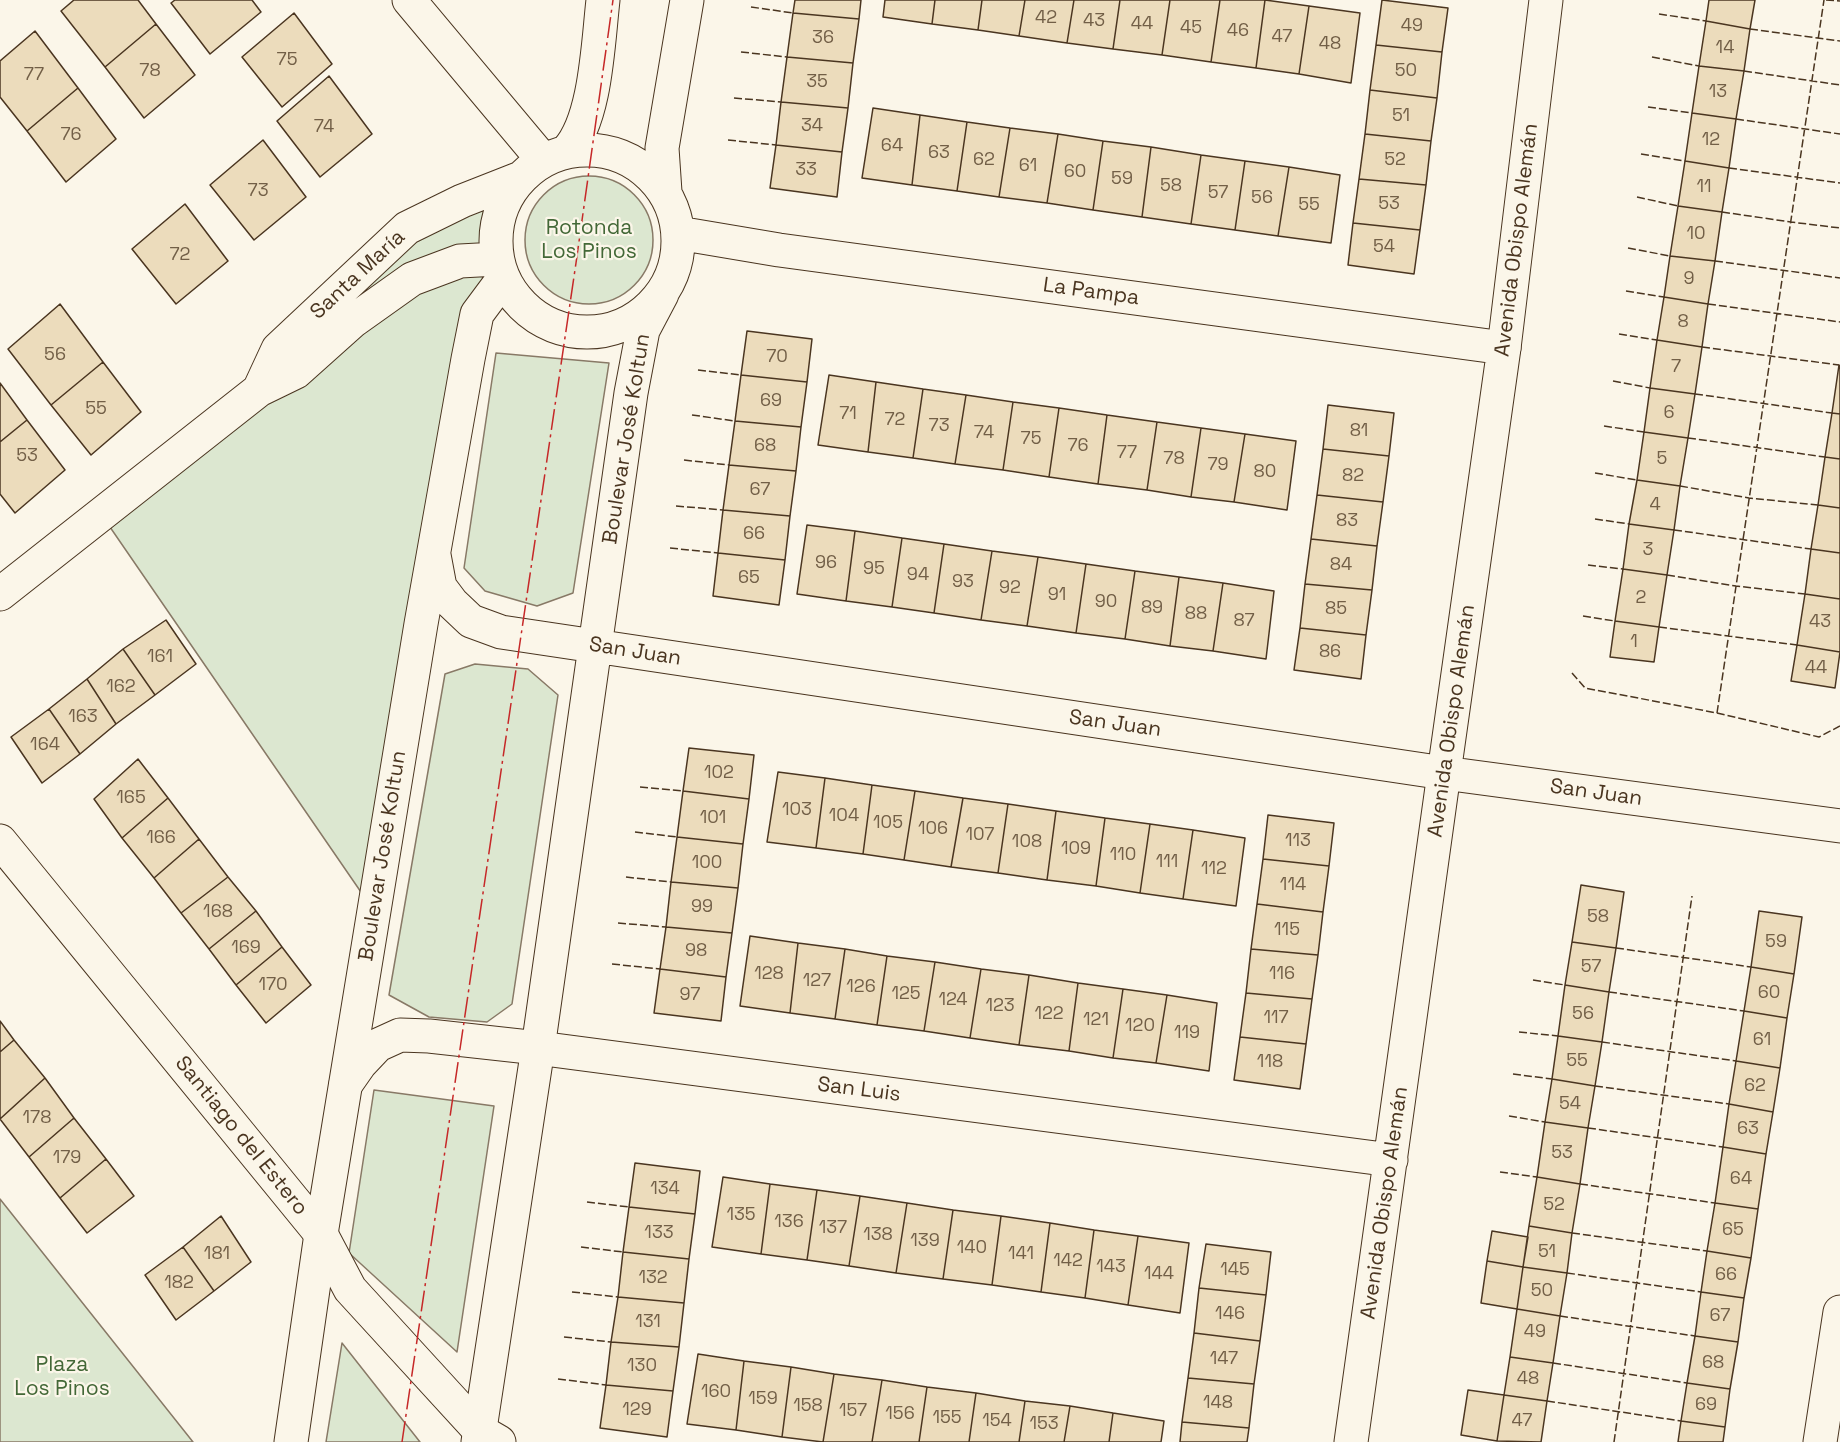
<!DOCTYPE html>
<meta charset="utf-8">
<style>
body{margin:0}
canvas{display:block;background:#fbf6e9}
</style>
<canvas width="1840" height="1442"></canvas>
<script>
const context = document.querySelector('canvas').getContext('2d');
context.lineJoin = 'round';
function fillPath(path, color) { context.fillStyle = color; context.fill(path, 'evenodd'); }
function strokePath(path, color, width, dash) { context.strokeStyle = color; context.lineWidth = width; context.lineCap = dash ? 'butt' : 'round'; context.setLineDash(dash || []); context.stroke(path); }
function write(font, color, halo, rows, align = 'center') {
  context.font = font + ' "Space Grotesk",sans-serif'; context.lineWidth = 4.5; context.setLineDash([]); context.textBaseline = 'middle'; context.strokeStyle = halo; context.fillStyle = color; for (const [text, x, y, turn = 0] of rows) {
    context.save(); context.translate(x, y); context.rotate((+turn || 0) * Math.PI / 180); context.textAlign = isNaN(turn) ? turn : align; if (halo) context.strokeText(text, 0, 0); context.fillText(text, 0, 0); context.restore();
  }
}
const green = new Path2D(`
 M525 240a64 64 0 1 1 128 0a64 64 0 1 1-128 0Z
 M504 202 496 233 497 259 477 314 374 911 101 514 259 390 407 228Z
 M496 353 609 363 573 593 537 606 485 591 464 568Z
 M475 664 528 669 558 695 512 1004 487 1022 429 1017 389 995 445 674Z
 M374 1090 494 1106 457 1352 349 1253Z
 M0 1199 193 1442H0Z
 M342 1343 420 1442H326Z`);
fillPath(green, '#dce7d0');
strokePath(green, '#887966', 1.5);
const building = new Path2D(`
 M74 0H138L156 24 105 67 61 11Z
 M175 0H252L261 12 210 54 171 3Z
 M795 0H861L859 19 793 13Z
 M885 0H935L932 24 883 17Z
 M935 0H982L978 30 932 24Z
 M982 0H1025L1019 36 978 30Z
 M1025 0H1074L1067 43 1019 36Z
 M1074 0H1120L1113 49 1067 43Z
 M1120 0H1170L1162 55 1113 49Z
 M1170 0H1220L1211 62 1162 55Z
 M1220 0H1265L1256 68 1211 62Z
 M1265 0 1309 6 1299 74 1256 68Z
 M1382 0 1448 8 1442 52 1376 45Z
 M1709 0H1755L1750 29 1706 21Z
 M1309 6 1360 13 1351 83 1299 74Z
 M294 13 332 64 282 107 242 57Z
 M793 13 859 19 853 63 787 57Z
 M1706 21 1750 29 1744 71 1699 66Z
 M156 24 195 75 144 118 105 67Z
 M35 31 78 88 27 131 0 97V61Z
 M1376 45 1442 52 1437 98 1370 90Z
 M787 57 853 63 848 108 781 102Z
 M1699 66 1744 71 1736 119 1692 113Z
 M329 76 372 134 320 177 277 121Z
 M78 88 116 139 66 182 27 131Z
 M1370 90 1437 98 1431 141 1365 134Z
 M781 102 848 108 842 152 776 145Z
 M873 108 920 115 912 185 862 178Z
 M1692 113 1736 119 1729 168 1685 161Z
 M920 115 967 122 957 191 912 185Z
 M967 122 1010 128 999 197 957 191Z
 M1010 128 1058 134 1047 203 999 197Z
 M1058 134 1103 141 1093 210 1047 203Z
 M1365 134 1431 141 1426 185 1359 179Z
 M263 140 306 197 254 240 210 185Z
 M1103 141 1151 147 1142 217 1093 210Z
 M776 145 842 152 837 197 770 188Z
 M1151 147 1201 155 1191 224 1142 217Z
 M1201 155 1245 161 1235 230 1191 224Z
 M1245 161 1289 167 1278 236 1235 230Z
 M1685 161 1729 168 1722 212 1678 206Z
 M1289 167 1340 175 1331 243 1278 236Z
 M1359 179 1426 185 1420 230 1353 223Z
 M185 204 228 261 176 304 132 249Z
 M1678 206 1722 212 1715 261 1670 256Z
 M1353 223 1420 230 1414 274 1348 265Z
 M1670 256 1715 261 1708 304 1664 297Z
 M1664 297 1708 304 1702 347 1657 340Z
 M60 304 103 362 51 405 8 349Z
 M747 331 812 339 807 382 741 375Z
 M1657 340 1702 347 1695 394 1650 388Z
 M103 362 141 412 91 455 51 405Z
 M1839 365 1840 366V414L1832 413Z
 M741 375 807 382 801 427 735 421Z
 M829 375 876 382 868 452 818 445Z
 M876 382 923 389 913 458 868 452Z
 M0 383 27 420 0 442Z
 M1650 388 1695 394 1688 438 1644 432Z
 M923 389 966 395 955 464 913 458Z
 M966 395 1013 402 1003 470 955 464Z
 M1013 402 1059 408 1049 477 1003 470Z
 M1328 405 1394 413 1389 456 1323 449Z
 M1059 408 1107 415 1098 484 1049 477Z
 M1832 413 1840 414V459L1825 457Z
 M1107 415 1157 422 1147 490 1098 484Z
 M27 420 65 470 15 513 0 494V442Z
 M735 421 801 427 796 471 729 465Z
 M1157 422 1201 428 1191 497 1147 490Z
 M1201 428 1245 434 1234 502 1191 497Z
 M1644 432 1688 438 1680 486 1637 480Z
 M1245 434 1296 441 1287 510 1234 502Z
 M1323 449 1389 456 1383 502 1317 495Z
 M1825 457 1840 459V508L1818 505Z
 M729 465 796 471 790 516 723 510Z
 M1637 480 1680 486 1674 530 1629 524Z
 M1317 495 1383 502 1377 546 1311 539Z
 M1818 505 1840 508V553L1811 549Z
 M723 510 790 516 785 560 718 553Z
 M1629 524 1674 530 1667 575 1623 569Z
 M807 525 855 531 846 601 797 594Z
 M855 531 902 538 892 607 846 601Z
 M902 538 944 544 934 613 892 607Z
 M1311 539 1377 546 1372 590 1305 584Z
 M944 544 992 551 981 620 934 613Z
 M1811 549 1840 553V599L1805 594Z
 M992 551 1038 557 1027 626 981 620Z
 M718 553 785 560 779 605 713 596Z
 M1038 557 1086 564 1076 633 1027 626Z
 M1086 564 1135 571 1125 639 1076 633Z
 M1623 569 1667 575 1659 627 1615 621Z
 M1135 571 1179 577 1170 646 1125 639Z
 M1179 577 1223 583 1213 651 1170 646Z
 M1223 583 1274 591 1266 659 1213 651Z
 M1305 584 1372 590 1366 635 1300 628Z
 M1805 594 1840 599V652L1797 645Z
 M166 620 196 664 155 695 123 649Z
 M1615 621 1659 627 1654 662 1610 657Z
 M1300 628 1366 635 1361 679 1294 670Z
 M1797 645 1840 652 1835 688 1791 681Z
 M123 649 155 695 116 724 87 679Z
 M87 679 116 724 80 754 49 709Z
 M49 709 80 754 42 783 11 737Z
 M689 748 754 755 749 799 683 791Z
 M138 759 168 798 122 838 94 799Z
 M778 772 825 778 816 848 767 842Z
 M825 778 872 785 863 854 816 848Z
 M872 785 915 791 904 860 863 854Z
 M683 791 749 799 743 844 677 837Z
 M915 791 963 798 951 867 904 860Z
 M168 798 199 839 154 878 122 838Z
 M963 798 1008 804 998 873 951 867Z
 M1008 804 1056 811 1047 880 998 873Z
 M1056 811 1105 818 1096 886 1047 880Z
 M1268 815 1334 823 1329 866 1263 859Z
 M1105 818 1150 824 1140 893 1096 886Z
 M1150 824 1193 830 1183 899 1140 893Z
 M1193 830 1245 838 1236 906 1183 899Z
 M677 837 743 844 738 888 671 882Z
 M199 839 228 877 181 913 154 878Z
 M1263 859 1329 866 1323 912 1257 904Z
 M228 877 256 911 209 949 181 913Z
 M671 882 738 888 732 933 666 927Z
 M1581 885 1624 892 1616 948 1572 942Z
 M1257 904 1323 912 1318 955 1251 949Z
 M256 911 282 947 236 985 209 949Z
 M1759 911 1802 917 1794 974 1751 967Z
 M666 927 732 933 726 977 660 969Z
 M750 936 798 943 790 1013 740 1006Z
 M1572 942 1616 948 1609 992 1565 985Z
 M798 943 845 949 835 1019 790 1013Z
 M282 947 311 985 266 1023 236 985Z
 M845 949 887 956 877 1025 835 1019Z
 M1251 949 1318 955 1312 999 1246 993Z
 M887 956 935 962 924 1031 877 1025Z
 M935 962 981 969 970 1038 924 1031Z
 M1751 967 1794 974 1787 1018 1744 1011Z
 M660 969 726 977 721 1021 654 1013Z
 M981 969 1029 975 1019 1045 970 1038Z
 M1029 975 1078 983 1069 1051 1019 1045Z
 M1078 983 1123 989 1113 1058 1069 1051Z
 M1565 985 1609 992 1602 1042 1558 1036Z
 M1123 989 1167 995 1156 1063 1113 1058Z
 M1246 993 1312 999 1306 1044 1240 1037Z
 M1167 995 1217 1003 1209 1071 1156 1063Z
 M1744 1011 1787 1018 1780 1068 1736 1061Z
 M0 1021 14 1040 0 1052Z
 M1558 1036 1602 1042 1595 1086 1552 1079Z
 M1240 1037 1306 1044 1300 1089 1234 1080Z
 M14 1040 45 1078 0 1119V1052Z
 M1736 1061 1780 1068 1773 1112 1729 1104Z
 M45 1078 74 1118 29 1157 0 1119Z
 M1552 1079 1595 1086 1588 1128 1545 1122Z
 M1729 1104 1773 1112 1766 1154 1723 1147Z
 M74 1118 106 1159 60 1198 29 1157Z
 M1545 1122 1588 1128 1580 1184 1537 1177Z
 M1723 1147 1766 1154 1758 1209 1715 1203Z
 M106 1159 134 1196 87 1233 60 1198Z
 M635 1163 700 1171 695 1214 629 1207Z
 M723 1177 770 1184 761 1254 712 1247Z
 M1537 1177 1580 1184 1572 1233 1529 1226Z
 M770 1184 817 1190 807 1260 761 1254Z
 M817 1190 860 1196 849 1266 807 1260Z
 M860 1196 907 1203 896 1273 849 1266Z
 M907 1203 953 1210 943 1279 896 1273Z
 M1715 1203 1758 1209 1751 1258 1707 1251Z
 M629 1207 695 1214 689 1259 623 1252Z
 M953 1210 1001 1216 992 1285 943 1279Z
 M221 1216 251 1262 214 1291 183 1247Z
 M1001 1216 1050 1223 1041 1292 992 1285Z
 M1050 1223 1094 1230 1085 1298 1041 1292Z
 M1529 1226 1572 1233 1567 1273 1523 1267Z
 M1094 1230 1138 1236 1128 1305 1085 1298Z
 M1492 1231 1528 1237 1523 1267 1487 1261Z
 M1138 1236 1189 1243 1180 1313 1128 1305Z
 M1206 1244 1271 1252 1266 1295 1199 1288Z
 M183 1247 214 1291 176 1320 145 1275Z
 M1707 1251 1751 1258 1744 1298 1701 1292Z
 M623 1252 689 1259 684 1303 618 1297Z
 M1487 1261 1523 1267 1517 1309 1481 1303Z
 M1523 1267 1567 1273 1560 1316 1517 1309Z
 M1199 1288 1266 1295 1260 1341 1194 1333Z
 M1701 1292 1744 1298 1738 1342 1695 1336Z
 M618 1297 684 1303 679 1347 611 1342Z
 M1517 1309 1560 1316 1553 1363 1510 1357Z
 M1194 1333 1260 1341 1254 1384 1188 1378Z
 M1695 1336 1738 1342 1730 1389 1687 1383Z
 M611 1342 679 1347 673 1391 606 1385Z
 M698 1354 744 1361 736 1430 687 1424Z
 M1510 1357 1553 1363 1547 1401 1504 1395Z
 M744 1361 791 1367 782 1437 736 1430Z
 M791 1367 834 1374 823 1442 782 1437Z
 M834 1374 882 1380 872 1442H823Z
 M1188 1378 1254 1384 1249 1428 1182 1422Z
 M882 1380 927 1387 919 1442H872Z
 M1687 1383 1730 1389 1725 1427 1681 1421Z
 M606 1385 673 1391 667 1437 600 1428Z
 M927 1387 976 1393 969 1442H919Z
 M1468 1390 1504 1395 1497 1441 1461 1435Z
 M976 1393 1025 1401 1019 1442H969Z
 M1504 1395 1547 1401 1541 1442 1497 1441Z
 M1025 1401 1070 1406 1064 1442H1019Z
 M1070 1406 1113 1413 1109 1442H1064Z
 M1113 1413 1164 1421 1161 1442H1109Z
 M1681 1421 1725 1427 1723 1442H1678Z
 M1182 1422 1249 1428 1247 1442H1180Z`);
fillPath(building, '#ecdcbc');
strokePath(building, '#4a3520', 1.5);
const street = new Path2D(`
 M409 0 543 160
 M1504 348 1546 0
 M0 841 321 1234 350 1289 480 1431 499 1442
 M346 1084 360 1064 378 1045 400 1035 429 1036 538 1048 1391 1160
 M1351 1442 1444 773
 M1820 1442 1840 1312`);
const secondary = new Path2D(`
 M496 241a91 91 0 1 1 182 0a91 91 0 1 1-182 0Z
 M567 151C596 120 598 43 603 0
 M665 192 662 148 687 0
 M678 233 779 250 1504 348 1444 773
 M259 390 278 349 407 228 462 201 518 179
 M434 555 440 587 452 603 471 621 501 632 1444 773 1840 826
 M0 594 259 390 296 372 353 321 412 279 460 261 497 259
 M291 1442 321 1234 421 624 468 359 477 314 503 279
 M478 1442 538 1048 631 393 643 330 662 294`);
strokePath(street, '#4a3520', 35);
strokePath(secondary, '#4a3520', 35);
strokePath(street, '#fbf6e9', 33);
strokePath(secondary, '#fbf6e9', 33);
strokePath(new Path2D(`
 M1826 0 1840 1
 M751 7 793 13
 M1659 14 1706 21
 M1750 29 1840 41
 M741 52 787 57
 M1652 57 1699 66
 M1744 71 1840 85
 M734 98 781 102
 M1648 107 1692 113
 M1736 119 1840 134
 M728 140 776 145
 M1641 154 1685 161
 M1729 168 1840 183
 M1637 197 1678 206
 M1722 212 1791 222 1840 228
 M1628 248 1670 256
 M1715 261 1840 278
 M1626 291 1664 297
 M1708 304 1840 322
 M1619 334 1657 340
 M1702 347 1839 365
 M698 370 741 375
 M1613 381 1650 388
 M1695 394 1832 413
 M692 415 735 421
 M1604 426 1644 432
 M1688 438 1825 457
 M684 460 729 465
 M1595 473 1637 480
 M1680 486 1749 498 1818 505
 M676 506 723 510
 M1595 519 1629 524
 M1674 530 1811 549
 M670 548 718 553
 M1588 565 1623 569
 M1667 575 1736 586 1805 594
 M1583 616 1615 621
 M1659 627 1797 645
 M1572 673 1585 688 1717 713 1819 737 1840 726
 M1717 713 1824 0
 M640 787 683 791
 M635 832 677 837
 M626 877 671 882
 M618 923 666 927
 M1616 948 1751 967
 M612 964 660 969
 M1533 980 1565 985
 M1609 992 1744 1011
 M1519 1032 1558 1036
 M1602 1042 1736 1061
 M1513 1074 1552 1079
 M1595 1086 1729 1104
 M1509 1116 1545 1122
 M1588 1128 1723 1147
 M1500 1172 1537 1177
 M1580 1184 1715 1203
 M587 1202 629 1207
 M1572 1233 1707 1251
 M581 1247 623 1252
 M1567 1273 1701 1292
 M572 1292 618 1297
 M1560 1316 1695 1336
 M564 1337 611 1342
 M1553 1363 1687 1383
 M558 1379 606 1385
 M1547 1401 1681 1421
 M1614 1442 1692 896`), '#4a3520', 1.5, [8, 3]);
strokePath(new Path2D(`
 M402 1442 576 263 613 0`), '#c62828', 1.5, [21, 4.5, 3, 4.5]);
write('18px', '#725f47', null, [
 ["42",1046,18],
 ["43",1094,21],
 ["44",1142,24],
 ["49",1412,26],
 ["45",1191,28],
 ["46",1238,31],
 ["47",1282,37],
 ["36",823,38],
 ["48",1330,44],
 ["14",1725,48],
 ["75",287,60],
 ["78",150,71],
 ["50",1406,71],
 ["77",34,75],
 ["35",817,82],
 ["13",1718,92],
 ["51",1401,116],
 ["34",812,126],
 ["74",324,127],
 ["76",71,135],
 ["12",1711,140],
 ["64",892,146],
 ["63",939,153],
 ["62",984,160],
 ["52",1395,160],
 ["61",1028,166],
 ["33",806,170],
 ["60",1075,172],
 ["59",1122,179],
 ["58",1171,186],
 ["11",1704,187],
 ["73",258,191],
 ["57",1218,193],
 ["56",1262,198],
 ["53",1389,204],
 ["55",1309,205],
 ["10",1696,234],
 ["54",1384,247],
 ["72",180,255],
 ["9",1689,279],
 ["8",1683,322],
 ["56",55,355],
 ["70",777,357],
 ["7",1676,367],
 ["69",771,401],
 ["55",96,409],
 ["6",1669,413],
 ["71",848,414],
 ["72",895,420],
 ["73",939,426],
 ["81",1359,431],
 ["74",984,433],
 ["75",1031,439],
 ["68",765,446],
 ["76",1078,446],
 ["77",1127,453],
 ["53",27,456],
 ["78",1174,459],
 ["5",1662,459],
 ["79",1218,465],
 ["80",1265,472],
 ["82",1353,476],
 ["67",760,490],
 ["4",1655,505],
 ["83",1347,521],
 ["66",754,534],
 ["3",1648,550],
 ["96",826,563],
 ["84",1341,565],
 ["95",874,569],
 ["94",918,575],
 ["65",749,578],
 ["93",963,582],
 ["92",1010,588],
 ["91",1057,595],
 ["2",1641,598],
 ["90",1106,602],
 ["89",1152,608],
 ["85",1336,609],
 ["88",1196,614],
 ["87",1244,621],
 ["43",1820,622],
 ["1",1634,642],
 ["86",1330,652],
 ["161",160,657],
 ["44",1816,668],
 ["162",121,687],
 ["163",83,717],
 ["164",45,745],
 ["102",719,773],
 ["165",131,798],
 ["103",797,810],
 ["104",844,816],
 ["101",713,818],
 ["105",888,823],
 ["106",933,829],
 ["107",980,835],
 ["166",161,838],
 ["113",1298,841],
 ["108",1027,842],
 ["109",1076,849],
 ["110",1123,855],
 ["111",1167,862],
 ["100",707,863],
 ["112",1214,869],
 ["114",1293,885],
 ["99",702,907],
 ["168",218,912],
 ["58",1598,917],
 ["115",1287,930],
 ["59",1776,942],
 ["169",246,948],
 ["98",696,951],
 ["57",1591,967],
 ["128",769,974],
 ["116",1282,974],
 ["127",817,981],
 ["170",273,985],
 ["126",861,987],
 ["60",1769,993],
 ["125",906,994],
 ["97",690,995],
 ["124",953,1000],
 ["123",1000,1006],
 ["122",1049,1014],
 ["56",1583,1014],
 ["117",1276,1018],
 ["121",1096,1020],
 ["120",1140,1026],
 ["119",1187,1033],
 ["61",1762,1040],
 ["55",1577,1061],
 ["118",1270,1062],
 ["62",1755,1086],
 ["54",1570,1104],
 ["178",37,1118],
 ["63",1748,1129],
 ["53",1562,1153],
 ["179",67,1158],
 ["64",1741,1179],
 ["134",665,1189],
 ["52",1554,1205],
 ["135",741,1215],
 ["136",789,1222],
 ["137",833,1228],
 ["65",1733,1230],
 ["133",659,1233],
 ["138",878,1235],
 ["139",925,1241],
 ["140",972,1248],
 ["51",1547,1252],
 ["181",217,1254],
 ["141",1021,1254],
 ["142",1068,1261],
 ["143",1111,1267],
 ["145",1235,1270],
 ["144",1159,1274],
 ["66",1726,1275],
 ["132",653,1278],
 ["182",179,1283],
 ["50",1542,1291],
 ["146",1230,1314],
 ["67",1720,1316],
 ["131",648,1322],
 ["49",1535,1332],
 ["147",1224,1359],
 ["68",1713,1363],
 ["130",642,1366],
 ["48",1528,1379],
 ["160",716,1392],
 ["159",763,1399],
 ["148",1218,1403],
 ["69",1706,1405],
 ["158",808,1406],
 ["129",637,1410],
 ["157",853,1411],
 ["156",900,1414],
 ["155",947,1418],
 ["154",997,1421],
 ["47",1522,1421],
 ["153",1044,1424]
]);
write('21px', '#436837', '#fbf6e9', [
 ["Rotonda",589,228],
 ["Los Pinos",589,252],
 ["Plaza",62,1365],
 ["Los Pinos",62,1389]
]);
write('21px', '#4a3520', '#fbf6e9', [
 ["Avenida Obispo Alemán",1517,240,-83],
 ["Santa María",358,275,-43],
 ["La Pampa",1091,292,8],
 ["Boulevar José Koltun",627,439,-81],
 ["San Juan",635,652,9],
 ["Avenida Obispo Alemán",1452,721,-82],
 ["San Juan",1115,724,8],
 ["San Juan",1596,793,8],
 ["Boulevar José Koltun",383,856,-81],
 ["San Luis",859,1090,7],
 ["Santiago del Estero",241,1136,51],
 ["Avenida Obispo Alemán",1385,1203,-82]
]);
</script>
